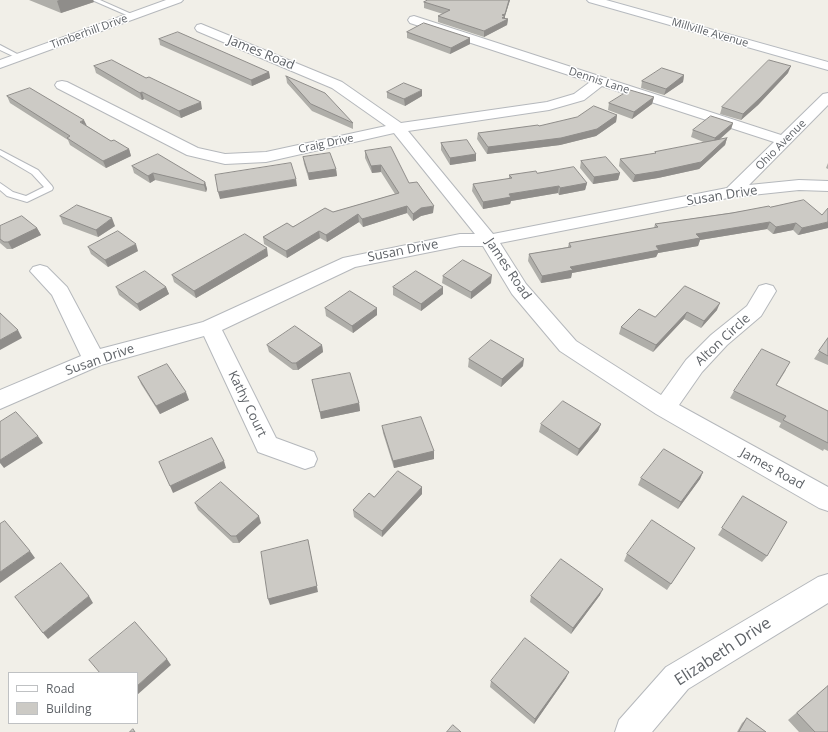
<!DOCTYPE html>
<style>
body{margin:0}
#map{position:relative;width:828px;height:732px;overflow:hidden;background:#f1efe8;font-family:"Open Sans",sans-serif}
canvas{display:block}
.legend{position:absolute;left:8px;top:672px;width:130px;height:52px;box-sizing:border-box;background:#fff;border:1px solid #bfc1c3;margin:0;padding:5px 7px;list-style:none;font-size:12px;color:#5f6368}
.legend li{display:flex;align-items:center;gap:8px;height:20px}
.legend b{width:20px;border:1px solid #bfc1c3}
</style>
<div id="map">
<canvas width="828" height="732"></canvas>
<ul class="legend">
<li><b style="height:5px;background:#fff"></b>Road</li>
<li><b style="height:11px;background:#cccac5"></b>Building</li>
</ul>
</div>
<script>
const context = document.querySelector('canvas').getContext('2d');
context.lineJoin = 'round';
function strokePath(path, color, width, dash) { context.strokeStyle = color; context.lineWidth = width; context.lineCap = dash ? 'butt' : 'round'; context.setLineDash(dash || []); context.stroke(path); }
function fillPath(path, color) { context.fillStyle = color; context.fill(path, 'evenodd'); }
function write(font, color, halo, rows, align = 'center') {
  context.font = font + ' "Open Sans",sans-serif'; context.lineWidth = 3; context.setLineDash([]); context.textBaseline = 'middle'; context.strokeStyle = halo; context.fillStyle = color; for (const [text, x, y, turn = 0] of rows) {
    context.save(); context.translate(x, y); context.rotate((+turn || 0) * Math.PI / 180); context.textAlign = isNaN(turn) ? turn : align; if (halo) context.strokeText(text, 0, 0); context.fillText(text, 0, 0); context.restore();
  }
}
const lane = new Path2D(`
 M92 0H100L136 16 131 17Z
 M0 45 21 56 22 57 17 58 0 50Z
 M0 150 38 170 52 186 53 188 52 190 27 202 7 196 0 190V183L13 192 26 196 44 187 32 174 0 155Z`);
const street = new Path2D(`
 M166 0H183L181 2 0 68V60Z
 M414 16 781 135 823 94 828 93V105L749 185 799 180 828 181V191L799 190 733 197 500 243 526 284 576 341 661 395 686 360 711 335 747 306 759 286 766 284 773 286 776 291 761 316 727 345 702 372 679 405 828 487V511L819 508 656 414 560 351 512 294 483 246H460L355 267 222 330 276 438 314 452 317 459 314 466 305 469 258 452 204 336 101 365 0 409V390L81 356 52 295 30 271 33 267 40 265 47 267 67 287 100 349 203 322 343 258 460 234H475L394 133 266 162 225 164 187 155 57 88 55 85 57 82 62 81 67 82 198 148 225 154 266 152 386 126 332 88 197 31 195 28 197 25 201 24 342 82 401 123 547 102 574 94 590 82 410 23 408 20 410 17ZM602 86 774 142 727 188 493 234 408 131 549 110 584 100Z
 M828 574V603L688 689 652 732H615L619 720 666 667 818 577Z`);
const secondary = new Path2D(`
 M587 0H606L828 62V70L589 2Z`);
strokePath(lane, '#b5b8bc', 2);
strokePath(street, '#b5b8bc', 2);
strokePath(secondary, '#b6babf', 2);
fillPath(lane, '#fff');
fillPath(street, '#fff');
fillPath(secondary, '#fff');
fillPath(new Path2D(`
 M29 0H93L94 2 61 13Z
 M428 0H510L505 16V18L508 19 507 25 484 37 438 22V16L443 14 424 8V2Z
 M407 32 470 38V44L450 54 407 38Z
 M159 39 269 72 270 78 252 86 160 45Z
 M94 66 202 109 181 118 144 99 142 100 96 73Z
 M788 73 758 105 741 120 720 114 722 107Z
 M684 75 683 82 664 95 641 88 642 81Z
 M286 76 353 123V129L312 111 287 83Z
 M387 92 422 96 405 106 387 98Z
 M7 96 87 126 111 141 129 149 131 156 106 168 70 145 68 140 10 103Z
 M654 97 652 104 632 119 608 110 609 103Z
 M617 115 616 122 596 136 560 145 487 154 477 139 478 133 539 126Z
 M733 123 731 129 719 140 727 138 725 145 699 169 658 178 633 182 619 166 620 159 655 154V152L706 143 691 137 693 130Z
 M441 143 476 154V161L450 165 441 150Z
 M365 151 409 183 433 213 421 216 413 221 407 213 363 227 359 222 327 242 320 238 287 258 264 244 263 237 333 212 395 194 381 172 372 173 365 158Z
 M303 157 336 169 337 176 309 180 304 164Z
 M581 161 620 173 618 180 593 184 580 168Z
 M828 163V169L826 168Z
 M132 166 205 182 207 189 206 192 155 180 150 183 134 173Z
 M537 173 587 183 585 190 559 195 558 193 511 201 510 204 483 209 472 191 473 184 509 179V175Z
 M770 207 828 228 798 235 793 230 773 234 767 229 700 240 698 246 658 253 656 257 572 273 571 278 541 283 528 261 529 254 568 247 569 243 654 228 655 224Z
 M60 216 115 226 98 237 63 224Z
 M0 226 37 228 41 235 12 249H7L0 243Z
 M88 247 138 251 108 267 91 254Z
 M268 256 196 298 174 282 172 275Z
 M443 276 491 283 471 299 442 283Z
 M685 286 717 310 701 328 684 319 653 352 619 334 621 327 655 317Z
 M116 287H166L169 294 140 311 119 295Z
 M393 287 443 294 421 311 393 295Z
 M325 308 377 315 353 333 326 316Z
 M828 338V365L814 359Z
 M267 345H322L323 352 298 370H293L269 352Z
 M469 359 523 366 501 387 468 367Z
 M786 370 776 386 828 411V451L824 449 823 451 779 427 781 423 730 398 734 391Z
 M138 377 189 400 160 414 141 384Z
 M312 380 359 403 360 411 321 419 314 388Z
 M541 424H601L598 431 577 456 539 432Z
 M382 426 434 451V459L394 468 383 433Z
 M703 472 700 479 678 509 638 485 641 478Z
 M422 494 382 537 354 517 353 510 374 497Z
 M743 496 767 556 762 562 718 535Z
 M195 503 261 523 239 543H233L198 510Z
 M627 554H691L667 590 624 561Z
 M600 595 571 634 530 602 531 596Z
 M566 678 534 724 490 687 491 681Z
 M828 686V732H799L788 720Z
 M747 718 766 732H737L742 723Z`), '#afaea9');
fillPath(new Path2D(`
 M59 0H93L94 2 61 13 57 1Z
 M509 0H510L505 16V20L508 19 507 25 484 37V31L502 15Z
 M470 38V44L450 54 451 48Z
 M791 66 788 73 758 105 741 120 743 114Z
 M269 72 270 78 252 86 251 80Z
 M684 75 683 82 664 95 666 89Z
 M422 90V96L405 106 404 99Z
 M142 92 144 99 142 100 140 93Z
 M654 97 652 104 632 119 634 112Z
 M201 102 202 109 181 118 179 111Z
 M617 115 616 122 596 136 560 145 487 154 488 147Z
 M84 120 87 126 80 122Z
 M733 123 731 129 713 145 715 138Z
 M727 138 725 145 699 169 658 178 633 182 635 175Z
 M129 149 131 156 106 168 103 161Z
 M476 154V161L450 165V158Z
 M381 165V172L372 173 371 166Z
 M336 169 337 176 309 180 308 173Z
 M153 173 155 180 150 183 148 176Z
 M620 173 618 180 593 184 594 177Z
 M296 179 297 186 220 199 218 192Z
 M205 182 207 189 206 192 204 185Z
 M587 183 585 190 559 195 560 188Z
 M559 186 558 193 511 201 510 204 483 209V202L509 194Z
 M407 206V213L363 227 362 219Z
 M434 206 433 213 421 216 413 221V214L421 208Z
 M358 214 359 222 327 242 326 235Z
 M112 218 115 226 98 237 96 230Z
 M770 222 767 229 700 240 698 246 658 253 656 257 572 273 571 278 541 283 542 276 570 267 656 246 696 234Z
 M828 222V228L798 235 802 228Z
 M796 223 793 230 773 234 776 227Z
 M37 228 41 235 12 249 8 242Z
 M319 231 320 238 287 258 286 251Z
 M136 244 138 251 108 267 105 260Z
 M267 248 268 256 196 298 194 291Z
 M492 275 491 283 471 299V292Z
 M166 287 169 294 140 311 137 304Z
 M443 287V294L421 311V304Z
 M720 303 717 310 701 328 704 321Z
 M377 308V315L353 333 352 326Z
 M687 312 684 319 653 352 656 345Z
 M18 330 22 338 0 350V340Z
 M322 345 323 352 298 370 296 363Z
 M524 359 523 366 501 387 502 379Z
 M186 392 189 400 160 414 156 406Z
 M359 403 360 411 321 419 320 412Z
 M601 424 598 431 577 456 579 449Z
 M38 436 43 443 4 468 0 463V460Z
 M434 451V459L394 468 393 461Z
 M224 461 226 468 173 493 170 486Z
 M703 472 700 479 678 509 681 502Z
 M422 487V494L382 537V531Z
 M259 516 261 523 239 543 236 536Z
 M308 540 318 592 270 605 268 599Z
 M30 551 35 558 0 583V572Z
 M603 589 600 595 571 634 573 628Z
 M89 596 93 603 48 639 43 633Z
 M167 659 171 665 137 695V686Z
 M569 672 566 678 534 724 535 719Z`), '#8f8d8a');
const building = new Path2D(`
 M428 0H509L505 14 502 15 505 16 502 18 508 19 484 31 438 16 450 10 424 2Z
 M424 23 470 38 451 48 407 32Z
 M178 32 269 72 251 80 159 39Z
 M112 60 146 78 149 77 201 102 179 111 142 92 140 93 94 66Z
 M769 60 791 66 760 98 743 114 722 107Z
 M662 68 684 75 666 89 642 81Z
 M286 76 325 93 353 123 311 104Z
 M404 83 422 90 404 99 387 92Z
 M30 88 84 120 80 122 111 141 114 140 129 149 103 161 67 138 70 136 7 96Z
 M630 90 654 97 634 112 609 103Z
 M594 106 617 115 597 129 561 138 488 147 478 133 538 125 539 126 577 117Z
 M711 116 733 123 715 138 693 130Z
 M727 138 701 162 660 171 635 175 620 159 656 153 655 152Z
 M467 140 476 154 450 158 441 143Z
 M391 147 409 183 417 182 434 206 421 208 413 214 407 206 362 219 358 214 326 235 319 231 286 251 263 237 287 223 293 227 325 208 333 212 399 193 381 165 371 166 365 151Z
 M330 153 336 169 308 173 303 157Z
 M158 154 205 182 204 185 153 173 148 176 132 166Z
 M606 157 620 173 594 177 581 161Z
 M291 163 296 179 218 192 215 175Z
 M574 167 587 183 560 188 559 186 509 194 511 197 483 202 473 184 512 178 509 175 536 171 537 173Z
 M804 200 822 215 828 208V222L802 228 796 223 776 227 770 222 696 234 700 238 656 246 659 250 570 267 573 270 542 276 529 254 571 247 569 243 658 227 655 224 732 213 769 206 770 207Z
 M77 205 112 218 96 230 60 216Z
 M22 216 37 228 8 242H4L0 239V226Z
 M118 231 136 244 105 260 88 247Z
 M245 234 267 248 194 291 172 275Z
 M463 260 492 275 471 292 443 276Z
 M145 271 166 287 137 304 116 287Z
 M416 271 443 287 421 304 393 287Z
 M685 286 720 303 704 321 687 312 656 345 621 327 639 309 655 317Z
 M350 291 377 308 352 326 325 308Z
 M0 313 18 330 0 340Z
 M295 326 322 345 296 363H292L267 345Z
 M828 338V356L819 351Z
 M491 340 524 359 502 379 469 359Z
 M762 349 790 362 776 385 828 411V443L783 420 786 416 734 391Z
 M167 364 186 392 156 406 138 377Z
 M350 373 359 403 320 412 312 380Z
 M563 401 601 424 579 449 541 424Z
 M16 412 38 436 0 460V422Z
 M421 417 434 451 393 461 382 426Z
 M212 438 224 461 170 486 159 462Z
 M664 449 703 472 681 502 641 478Z
 M398 471 422 487 382 531 353 510 369 493 374 497Z
 M221 482 259 516 236 536H231L195 503Z
 M743 496 787 522 767 556 722 528Z
 M652 520 695 548 671 584 627 554Z
 M5 521 30 551 0 572V524Z
 M308 540 317 586 268 599 261 552Z
 M561 559 603 589 573 628 531 596Z
 M61 563 89 596 43 633 15 597Z
 M135 622 167 659 137 686V673H100L89 660Z
 M525 638 569 672 535 719 491 681Z
 M828 686V732H815L797 713Z
 M747 718 766 732H739Z
 M453 725 461 732H447Z
 M133 729 135 732H130Z`);
fillPath(building, '#cccac5');
strokePath(building, '#8f8d8a', 1);
write('11px', '#5f6368', '#fff', [
 ["Timberhill Drive",89,32,-20],
 ["Millville Avenue",710,33,16],
 ["Dennis Lane",599,81,18],
 ["Craig Drive",326,144,-12],
 ["Ohio Avenue",781,145,-45]
]);
write('13px', '#5f6368', '#fff', [
 ["James Road",261,53,22],
 ["Susan Drive",722,196,-9],
 ["Susan Drive",403,251,-11],
 ["James Road",508,269,56],
 ["Alton Circle",723,340,-43],
 ["Susan Drive",100,360,-19],
 ["Kathy Court",247,404,64],
 ["James Road",772,469,29]
]);
write('16px', '#5f6368', '#fff', [
 ["Elizabeth Drive",723,652,-33]
]);
</script>
